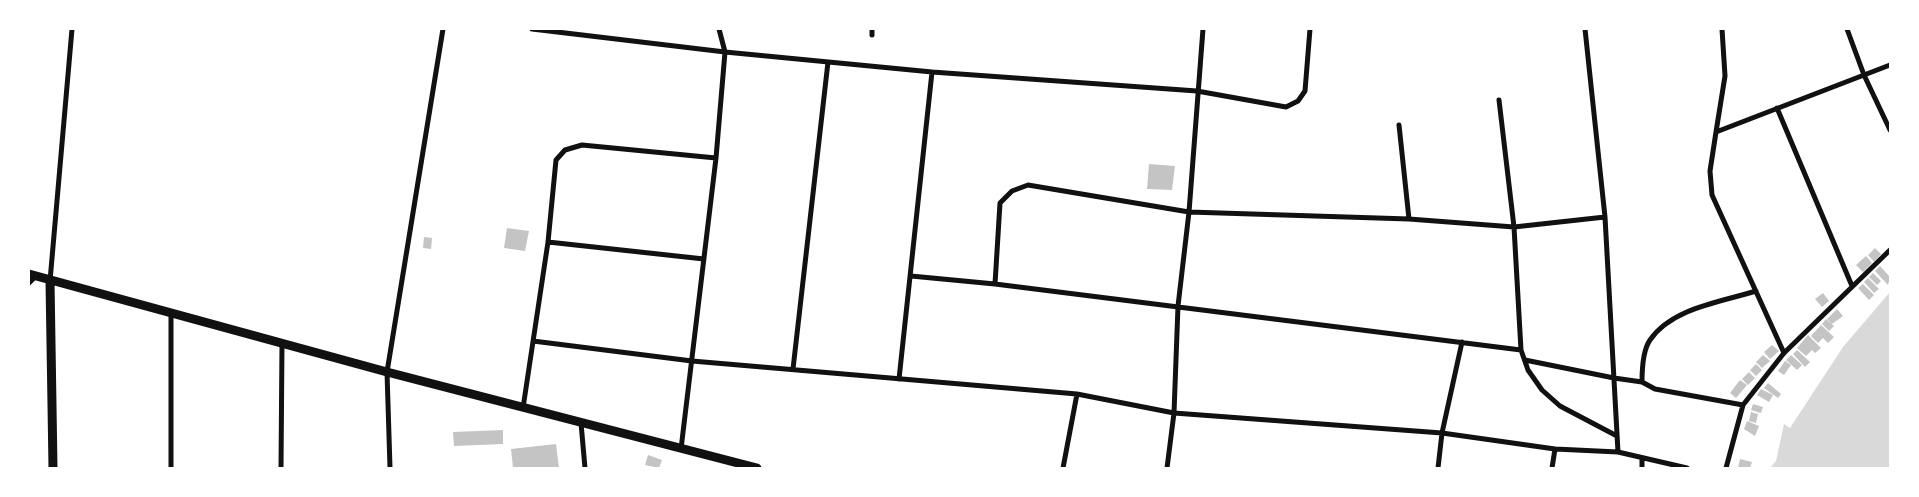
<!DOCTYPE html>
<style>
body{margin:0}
#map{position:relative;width:1919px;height:497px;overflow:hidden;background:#fff;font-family:Quicksand,sans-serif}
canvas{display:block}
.frame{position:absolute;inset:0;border:30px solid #fff;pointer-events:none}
</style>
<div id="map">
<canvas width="1919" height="497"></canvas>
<div class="frame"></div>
</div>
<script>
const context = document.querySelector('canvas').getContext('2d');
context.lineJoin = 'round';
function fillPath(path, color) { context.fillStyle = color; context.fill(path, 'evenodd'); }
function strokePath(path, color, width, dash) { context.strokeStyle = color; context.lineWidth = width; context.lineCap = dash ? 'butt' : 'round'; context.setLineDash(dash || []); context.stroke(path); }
fillPath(new Path2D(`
 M1890 292V468H1770L1776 461 1784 424 1790 428 1843 347Z`), '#d9d9d9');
fillPath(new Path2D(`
 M1149 164 1175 166 1172 190 1147 189Z
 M507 228 529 231 525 251 504 248Z
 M424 237 432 238 431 249 423 248Z
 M1875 248 1881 254 1874 262 1868 255Z
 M1866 256 1872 263 1863 272 1856 265Z
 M1880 266 1890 277 1888 285 1875 271Z
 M1873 273 1881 281 1877 285 1869 277Z
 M1868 278 1879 289 1874 293 1864 282Z
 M1863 284 1874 295 1869 300 1858 288Z
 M1823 293 1829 301 1822 307 1815 299Z
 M1837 309 1843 316 1832 324 1827 319Z
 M1826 319 1834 326 1829 331 1822 324Z
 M1821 325 1834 337 1828 343 1823 338 1818 343 1811 336Z
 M1808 335 1821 348 1815 353 1812 350 1806 356 1797 348Z
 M1772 345 1779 351 1770 359 1764 352Z
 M1797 350 1810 362 1805 367 1793 354Z
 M1763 355 1770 361 1762 368 1756 362Z
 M1791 355 1802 365 1797 370 1786 360Z
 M1785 361 1791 365 1784 375 1778 371Z
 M1756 364 1762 370 1756 376 1750 370Z
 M1749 372 1755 378 1748 385 1742 379Z
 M1740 380 1747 385 1736 398 1730 393Z
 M1768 383 1781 394 1778 398 1764 388Z
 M1761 389 1773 395 1769 402 1757 395Z
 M1753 404 1763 407 1761 413 1751 410Z
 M1751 412 1758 414 1756 423 1749 421Z
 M1747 421 1759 426 1755 436 1744 429Z
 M503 430V444L454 446 453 432Z
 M556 444 559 468H513L511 449Z
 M648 455 662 460 659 468 645 465Z
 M1740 459 1752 462 1750 468H1738Z`), '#c4c4c4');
strokePath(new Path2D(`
 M532 29 725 52 719 29
 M872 29V35
 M1847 29 1864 75 1890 130
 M1499 100 1514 227 1521 350 1528 370 1542 390 1560 406 1617 436
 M1777 108 1852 286
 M1399 125 1409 219
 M1716 132 1725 76 1722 29
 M548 242 704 259
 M911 276 995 284 1521 350
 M50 281 72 29
 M29 283 36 276
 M995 284 1000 203 1012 191 1028 185 1189 212 1409 219 1514 227 1605 217
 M171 313V468
 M533 341 692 361 1077 394 1174 413 1442 433 1462 342
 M1784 353 1712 195 1710 171 1716 132 1890 65
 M1525 360 1614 378 1642 382
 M793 369 828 62
 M899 379 932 72
 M1743 405 1655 389 1642 382C1642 370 1643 350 1650 340 1672 308 1721 302 1756 291
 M523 408 548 242 556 160 565 150 582 145 716 158
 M581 423 585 468
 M681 449 716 158 725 52 932 72 1197 91 1286 107 1298 101 1305 91 1310 29
 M1618 452 1687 468
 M281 468 282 343
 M390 468 387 372 443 29
 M1063 468 1077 394
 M1167 468 1174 413 1178 306 1189 212 1203 29
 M1438 468 1442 433 1555 449
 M1552 468 1555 449 1618 452 1605 217 1585 29
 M1642 468V458
 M1726 468 1743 405 1784 353 1890 250`), '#111', 5);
strokePath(new Path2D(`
 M29 274 387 372 757 468
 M50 281 53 468`), '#111', 9);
</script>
